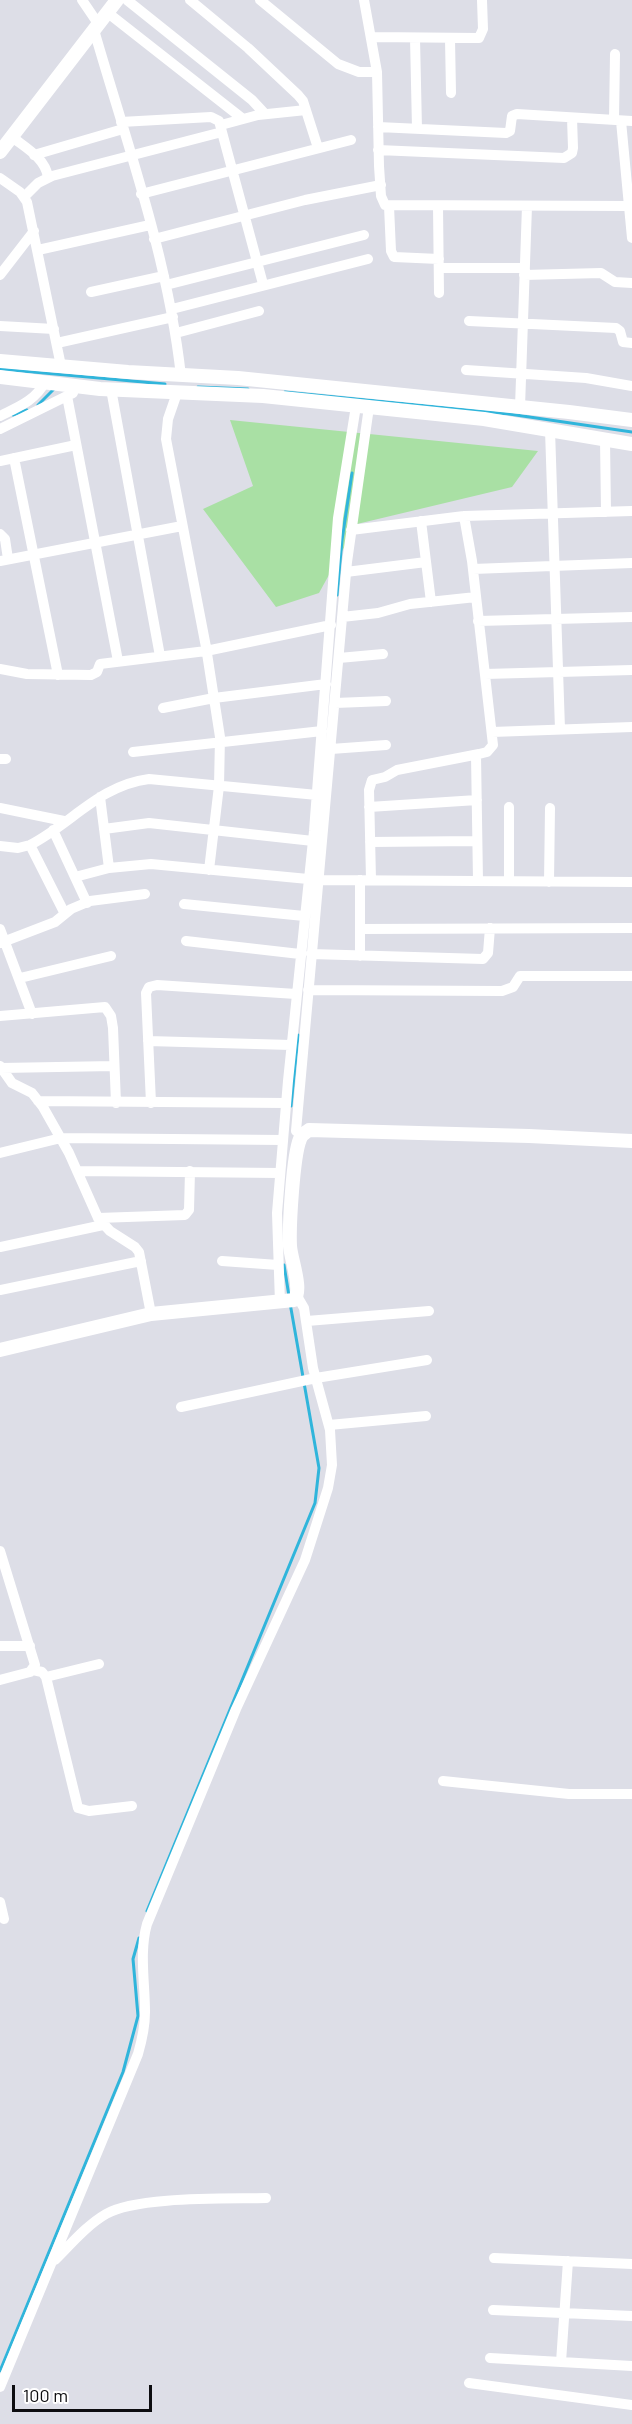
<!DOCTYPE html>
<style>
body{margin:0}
#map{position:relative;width:632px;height:2424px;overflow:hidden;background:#dddee7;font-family:Barlow,sans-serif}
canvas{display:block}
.scale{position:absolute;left:12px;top:2385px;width:140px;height:27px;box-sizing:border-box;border:3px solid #0d0d10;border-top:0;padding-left:8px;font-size:18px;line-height:21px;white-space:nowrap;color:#0d0d10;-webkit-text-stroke:4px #fff;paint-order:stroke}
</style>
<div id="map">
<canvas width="632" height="2424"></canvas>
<div class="scale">100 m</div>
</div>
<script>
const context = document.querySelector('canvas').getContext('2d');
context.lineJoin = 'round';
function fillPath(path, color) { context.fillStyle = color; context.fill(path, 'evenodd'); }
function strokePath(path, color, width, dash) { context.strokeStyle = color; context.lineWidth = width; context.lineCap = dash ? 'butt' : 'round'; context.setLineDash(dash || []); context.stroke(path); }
fillPath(new Path2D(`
 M230 420 538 451 512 487 357 524 319 593 276 607 203 509 253 486Z`), '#a9e0a4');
strokePath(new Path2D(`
 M0 369 165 384
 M198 387 248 389
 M285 392 509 414 632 432
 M38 405 54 389
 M13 415 27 410
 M337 595 342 540 352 473
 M291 1106 298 1035
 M284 1265 289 1296
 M147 1911 315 1503 319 1468 290 1303
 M0 2371 123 2072 138 2016 133 1959 139 1938`), '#30b5db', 3);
strokePath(new Path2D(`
 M82 0 99 25
 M127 0 252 100 265 114
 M190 0 248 48 298 95 303 101 318 148
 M260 0 338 64 359 72H377
 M364 0 377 72 379 166 381 196 385 205 628 206
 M108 13 243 119
 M94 30C127 144 168 258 181 376
 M371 37 479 38 483 29 482 0
 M415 38 417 129
 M450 39 451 93
 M614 120 615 54
 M621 121 632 238
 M121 122 211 117 219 121 263 284
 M221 125 258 115 306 110
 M378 127 506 133 510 131 512 116 517 114 632 121
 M12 137C26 148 45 158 48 177
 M378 150 564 158 572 153 573 148 572 118
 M34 155 123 129
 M0 178 20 192 27 202 61 366
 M141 194 351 140
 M24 197 38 183 52 176 222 132
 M389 206 391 251 394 257 439 259
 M438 206 439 293
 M154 239 305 200 381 185
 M38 250 150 225
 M439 268H524
 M0 275 34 231
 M524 275 601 273 615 282 632 283
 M166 285 364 235
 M91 292 164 276
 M172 309 368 259
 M469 321 616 328 620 331 623 342 632 343
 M0 326 54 329
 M176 333 259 311
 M57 343 173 317
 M466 370 586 378 632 386
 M111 389 160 656
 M177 393 168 419 166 439 206 647 220 737 219 786 209 870
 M67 396 118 661
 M520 407 527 206
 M0 416C18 407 35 401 45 382
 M0 429 73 393
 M550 430 560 729
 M605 440 606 512
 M14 458 58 675
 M0 461 76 445
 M421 521 431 602
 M351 530 464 516 632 511
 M0 534 5 539 8 559
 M0 561 182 526
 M473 569 632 563
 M346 572 426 562
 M342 617 378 613 410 604 476 597
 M478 621 632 617
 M339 658 383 654
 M0 669 27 674 91 675 97 672 100 664 206 651 331 625
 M485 674 632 670
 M335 703 386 701
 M163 708 214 698 326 684
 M492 732 632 727
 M331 749 386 745
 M133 752 322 731
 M476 755 478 881
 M0 759H6
 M100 797 109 868
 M369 807 477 800
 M0 808 64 821
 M104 829 149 823 313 841
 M53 830 87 903
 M370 842 477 841
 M30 845 65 914
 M0 846 18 848 30 845C71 824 100 785 149 779L317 795
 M75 877 109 868 151 864 308 879
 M318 880 632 882
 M360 880V956
 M371 880 369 790 372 780 385 777 397 770 479 754 487 752 493 745 472 561 464 516
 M509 881V807
 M549 882 550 808
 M184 904 304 916
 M0 929 32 1014
 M360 929 632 928
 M186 941 300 954
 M0 943 55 922 71 909 90 901 145 894
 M311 954 483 959 488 953 490 928
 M20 978 111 956
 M308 990 502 991 513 987 520 976H632
 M0 1016 105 1007 111 1016 113 1028 116 1103
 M148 1041 291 1045
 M0 1066 12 1083 32 1093 43 1107 69 1153 98 1218 110 1231 135 1247 139 1252 151 1314
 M1 1068 114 1066
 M38 1101 286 1103
 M151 1103 146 993 149 987 157 985 296 994
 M296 1131 347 562 369 407
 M0 1153 61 1138 283 1140
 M77 1171 280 1173
 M98 1218 185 1215 189 1210 190 1171
 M0 1247 103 1225
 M222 1261 278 1265
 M0 1290 141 1261
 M280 1303 277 1213 288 1081 314 831 338 518 356 406
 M307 1321 429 1311
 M181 1407 316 1378 427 1360
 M329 1425 426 1416
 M0 1551 35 1665 30 1672 0 1680
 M0 1646H30
 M33 1670 42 1672 46 1677 78 1808 89 1811 132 1806
 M46 1677 99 1664
 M443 1781 569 1794H632
 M0 1902 4 1919
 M494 2258 632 2264
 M55 2260C71 2244 87 2225 106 2214 136 2196 228 2199 266 2198
 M493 2310 632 2316
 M490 2358 632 2366
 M561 2362 568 2261
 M469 2383 632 2405
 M0 2387 138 2054C142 2040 145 2027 145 2012 145 1983 139 1952 147 1924L236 1709 305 1560 328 1488 332 1465 330 1430 313 1368 304 1308 297 1296`), '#fff', 10);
strokePath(new Path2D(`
 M0 152 117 0
 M0 361 128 372 238 378 569 412 632 420
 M0 377 100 389 263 396 484 419 632 444
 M0 1350 151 1314 294 1300C303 1290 291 1260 290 1246 289 1226 293 1156 300 1139 302 1134 305 1133 309 1130L529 1136 632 1141`), '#fff', 14);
</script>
